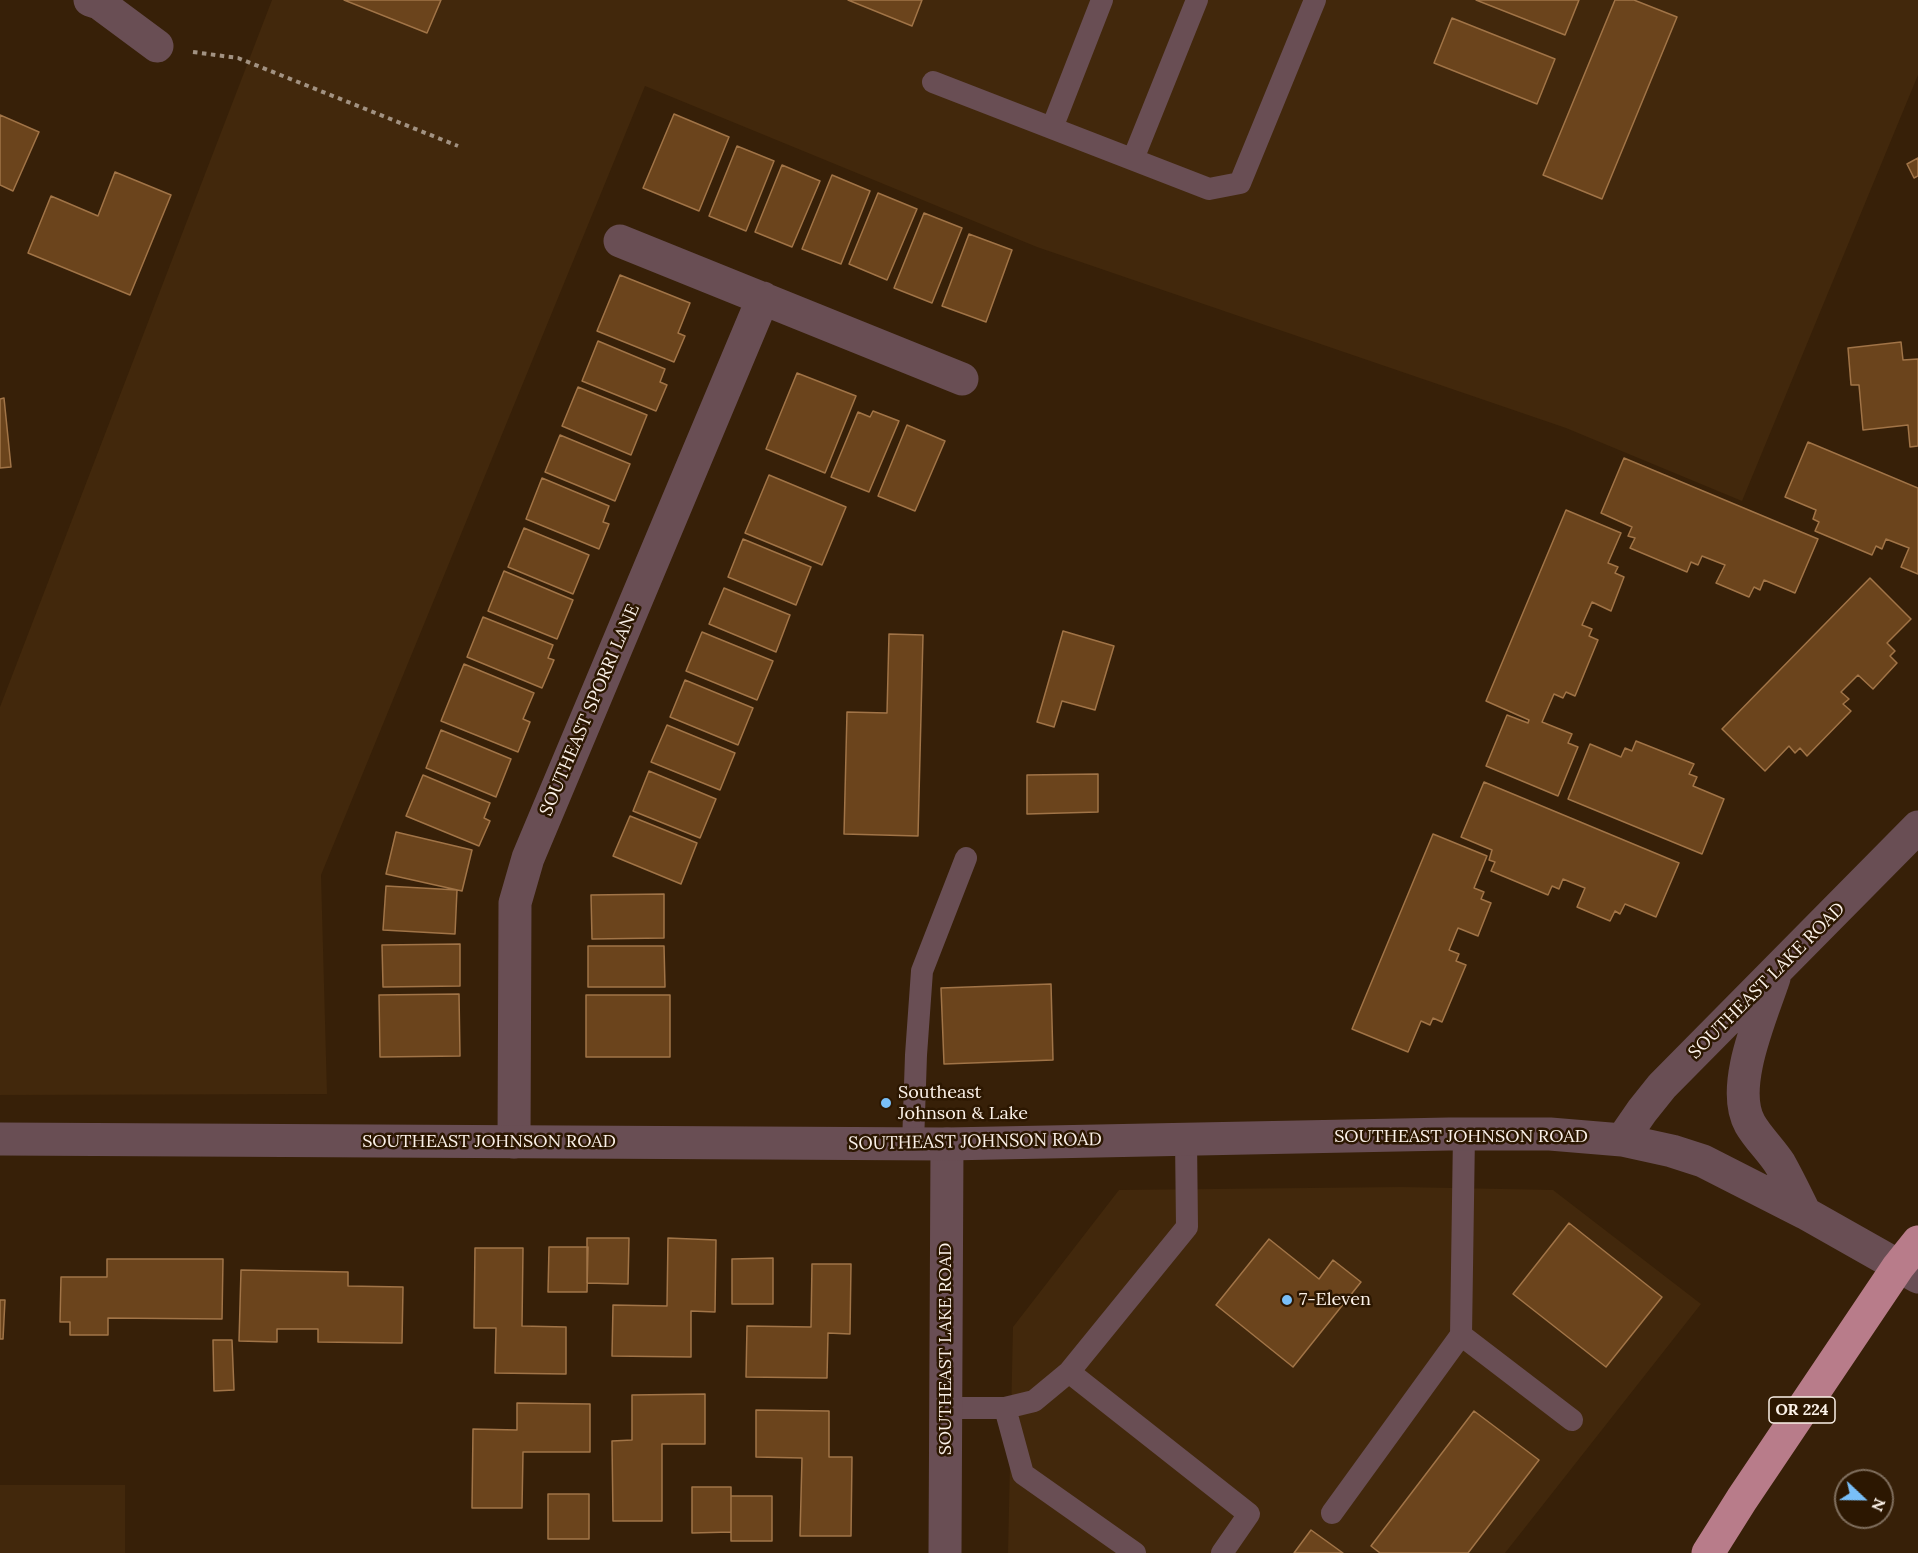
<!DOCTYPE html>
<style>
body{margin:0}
#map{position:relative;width:1918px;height:1553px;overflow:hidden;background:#372008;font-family:Lora,serif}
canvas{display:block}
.north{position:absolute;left:1834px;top:1469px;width:60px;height:60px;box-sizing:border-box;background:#2c1701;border:2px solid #7f6e5d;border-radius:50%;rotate:112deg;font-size:16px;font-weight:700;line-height:24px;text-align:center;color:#fbf1e8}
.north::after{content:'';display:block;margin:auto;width:21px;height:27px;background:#79bff8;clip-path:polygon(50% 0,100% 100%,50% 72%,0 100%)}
</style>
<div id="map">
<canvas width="1918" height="1553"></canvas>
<div class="north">N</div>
</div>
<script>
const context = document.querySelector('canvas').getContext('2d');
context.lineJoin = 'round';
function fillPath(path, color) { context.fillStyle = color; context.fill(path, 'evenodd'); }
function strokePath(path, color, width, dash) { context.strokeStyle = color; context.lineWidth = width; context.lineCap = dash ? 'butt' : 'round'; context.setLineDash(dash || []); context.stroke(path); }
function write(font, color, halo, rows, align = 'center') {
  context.font = font + ' Lora,serif'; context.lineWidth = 5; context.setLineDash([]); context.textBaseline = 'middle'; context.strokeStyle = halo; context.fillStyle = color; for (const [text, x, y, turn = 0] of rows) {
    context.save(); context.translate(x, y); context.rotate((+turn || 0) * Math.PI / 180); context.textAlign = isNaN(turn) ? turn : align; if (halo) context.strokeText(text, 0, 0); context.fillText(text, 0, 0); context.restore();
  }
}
fillPath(new Path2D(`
 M272 0H1918V75L1742 501 1566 428 1037 247 645 86 321 875 327 1094 0 1095V707Z
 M1402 1187 1553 1190 1701 1304 1505 1553H1008L1013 1327 1119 1190Z
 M0 1485H125V1553H0Z`), '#42280c');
const building = new Path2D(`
 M344 0H441L427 33Z
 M848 0H922L912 26Z
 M1476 0H1579L1565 35Z
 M1615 0H1634L1677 17 1602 199 1543 175Z
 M1452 18 1555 59 1537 104 1434 63Z
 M674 114 729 137 699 211 643 188Z
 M0 115 39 132 13 191 0 185Z
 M737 146 774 161 746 231 709 216Z
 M1918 158V176L1914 178 1907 164Z
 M782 165 820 181 792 247 755 232Z
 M115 172 171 195 130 295 28 253 51 196 98 216Z
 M832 175 870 191 841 264 802 249Z
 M878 193 917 209 887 280 849 264Z
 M924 213 962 228 932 303 894 288Z
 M969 234 1012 250 986 322 942 306Z
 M620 275 690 303 678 333 685 336 674 362 597 331Z
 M598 341 665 369 660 382 667 385 656 411 582 381Z
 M1901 342 1903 360 1918 359V446L1910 447 1908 425 1863 430 1859 385H1851L1848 348Z
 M797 373 856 396 825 473 766 449Z
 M578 387 647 415 631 455 562 426Z
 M4 398 11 467 0 468V399Z
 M873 411 899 421 869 492 831 477 858 412 870 417Z
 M907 425 945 441 915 511 878 496Z
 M560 435 630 464 615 501 545 472Z
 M1808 442 1918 488V574L1901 567 1909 548 1886 539 1882 549 1876 546 1872 555 1815 531 1819 522 1813 519 1816 510 1785 497Z
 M1624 458 1818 539 1795 593 1764 580 1760 590 1754 587 1749 597 1716 583 1725 565 1702 556 1698 565 1691 562 1687 572 1630 548 1635 538 1628 536 1632 527 1601 513Z
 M769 475 846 507 822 565 745 533Z
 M542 478 609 506 603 522 609 524 599 549 526 519Z
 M1566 510 1621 533 1608 563 1618 567 1615 573 1624 577 1611 611 1592 602 1582 625 1592 629 1589 636 1598 640 1575 696 1566 692 1563 698 1554 694 1542 722 1572 734 1568 743 1578 747 1558 796 1486 766 1507 715 1528 723 1529 720 1486 701Z
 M524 528 589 555 573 594 508 567Z
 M743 539 811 567 796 605 728 577Z
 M504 571 573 600 557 639 488 611Z
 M1870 578 1911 619 1887 643 1895 651 1890 656 1897 663 1873 689 1858 675 1841 692 1849 699 1843 704 1851 711 1807 756 1800 748 1795 753 1789 746 1765 771 1722 729Z
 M724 588 790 615 776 652 709 624Z
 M483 617 553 645 548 658 554 660 542 688 467 657Z
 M1063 631 1114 646 1095 710 1062 701 1054 727 1037 722Z
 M702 632 773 661 757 700 686 671Z
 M889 634 923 635 918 836 844 834 847 712 887 713Z
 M464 664 534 693 523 719 530 722 518 752 441 721Z
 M685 680 753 708 738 745 670 717Z
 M667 725 735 753 720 790 651 762Z
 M441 730 511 759 496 797 426 768Z
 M1636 741 1694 764 1689 774 1697 777 1693 786 1724 799 1702 854 1568 799 1590 744 1621 757 1625 748 1632 751Z
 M649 771 716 799 700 838 633 811Z
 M1098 774V812L1027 814V775Z
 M423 775 490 803 484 818 490 821 479 846 406 816Z
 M1484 782 1679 863 1656 917 1625 904 1620 914 1615 911 1610 921 1577 907 1585 888 1563 879 1559 889 1552 886 1548 895 1491 871 1495 862 1489 860 1492 850 1461 837Z
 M630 816 697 843 681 884 613 856Z
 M396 832 472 850 462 891 386 874Z
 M1433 834 1487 856 1474 888 1484 892 1481 899 1491 903 1478 936 1458 928 1449 950 1459 954 1456 961 1466 965 1442 1022 1433 1018 1430 1025 1421 1021 1408 1052 1352 1029Z
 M386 886 457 890 455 934 383 930Z
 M664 894V938L592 939 591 895Z
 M460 944V986L383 987 382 945Z
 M588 946H664L665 987H588Z
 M1051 984 1053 1060 944 1064 941 988Z
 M459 994 460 1056 380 1057 379 995Z
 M586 995H670V1057H586Z
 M1569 1223 1662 1297 1606 1367 1513 1294Z
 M587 1238H629L628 1284 587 1283Z
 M668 1238 716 1240 715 1312 691 1311V1357L612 1356 613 1305 667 1306Z
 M1269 1239 1319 1279 1333 1260 1361 1282 1293 1367 1216 1305Z
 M549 1247H588L587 1292H548Z
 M475 1248H523L522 1326 566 1327V1374L495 1373 496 1328H474Z
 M773 1258V1304H732V1259Z
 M107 1259H223L222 1319 108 1318V1335H70V1322H60L61 1277H107Z
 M812 1264H851L850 1334 828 1333 827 1378 746 1377 747 1326 811 1327Z
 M241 1270 348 1272V1286L403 1287 402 1343 318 1342V1329H277V1342L239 1341Z
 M0 1300H5L3 1339H0Z
 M213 1340H232L234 1390 214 1391Z
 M705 1394V1444H662V1521H613L612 1441 632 1440V1395Z
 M517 1403 590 1404V1452H523L522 1508H472L473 1429 517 1430Z
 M756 1410 829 1411V1457H852L851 1536H800L802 1458 756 1457Z
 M1474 1411 1539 1460 1468 1553H1380L1371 1546Z
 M692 1487H731V1532L692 1533Z
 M548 1494H589V1539H548Z
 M731 1496H772V1541H731Z
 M1311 1530 1343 1553H1294Z`);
fillPath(building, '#6b441c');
strokePath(building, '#a17447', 1.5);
strokePath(new Path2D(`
 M193 52 238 58 458 146`), '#a29282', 4, [4.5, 4.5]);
strokePath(new Path2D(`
 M933 82 1209 189 1240 183 1315 0
 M1052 128 1102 0
 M1133 159 1197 0
 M913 1144 916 1055 922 971 966 858
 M1461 1335 1572 1420
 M1069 1372 1249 1514 1222 1553
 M945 1408H1005L1034 1401 1069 1372 1187 1227 1186 1139
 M1005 1408 1023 1474 1135 1553
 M1332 1513 1461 1335 1464 1134`), '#694e54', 22);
strokePath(new Path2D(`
 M90 0 99 3 157 46
 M620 241 962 379
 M514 1142 515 903 528 858 763 298
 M945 1553 947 1144`), '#694e54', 33);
strokePath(new Path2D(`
 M1774 978C1762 1015 1729 1087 1750 1124 1758 1138 1771 1150 1780 1164 1789 1180 1797 1197 1805 1213
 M0 1139 947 1144 1449 1134H1550L1622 1140 1672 1151 1703 1161 1805 1213 1918 1277
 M1622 1140 1642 1111 1662 1086 1918 827`), '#694e54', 33);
strokePath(new Path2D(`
 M1708 1553 1742 1499 1898 1267 1918 1242`), '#b87c8a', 33);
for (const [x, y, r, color] of [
 [886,1103,6,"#79bff8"],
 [1287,1300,6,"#79bff8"]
]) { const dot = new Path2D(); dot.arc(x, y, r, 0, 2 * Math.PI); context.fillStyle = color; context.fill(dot); strokePath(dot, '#2c1701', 2); }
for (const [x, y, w] of [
 [1802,1410,66]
]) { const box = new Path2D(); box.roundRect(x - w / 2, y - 13, w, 26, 4.5); context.fillStyle = '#2c1701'; context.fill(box); strokePath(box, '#fbf1e8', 1.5); }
write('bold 16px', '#fbf1e8', null, [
 ["OR 224",1802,1410]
]);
write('18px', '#fbf1e8', '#2c1701', [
 ["SOUTHEAST SPORRI LANE",590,710,-67],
 ["SOUTHEAST LAKE ROAD",1767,981,-45],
 ["SOUTHEAST JOHNSON ROAD",1461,1137],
 ["SOUTHEAST JOHNSON ROAD",489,1142],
 ["SOUTHEAST JOHNSON ROAD",975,1142,-1],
 ["SOUTHEAST LAKE ROAD",946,1349,-90]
]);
write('18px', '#fbf1e8', '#2c1701', [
 ["Southeast",898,1093],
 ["Johnson & Lake",898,1114],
 ["7-Eleven",1299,1300]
], 'left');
</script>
